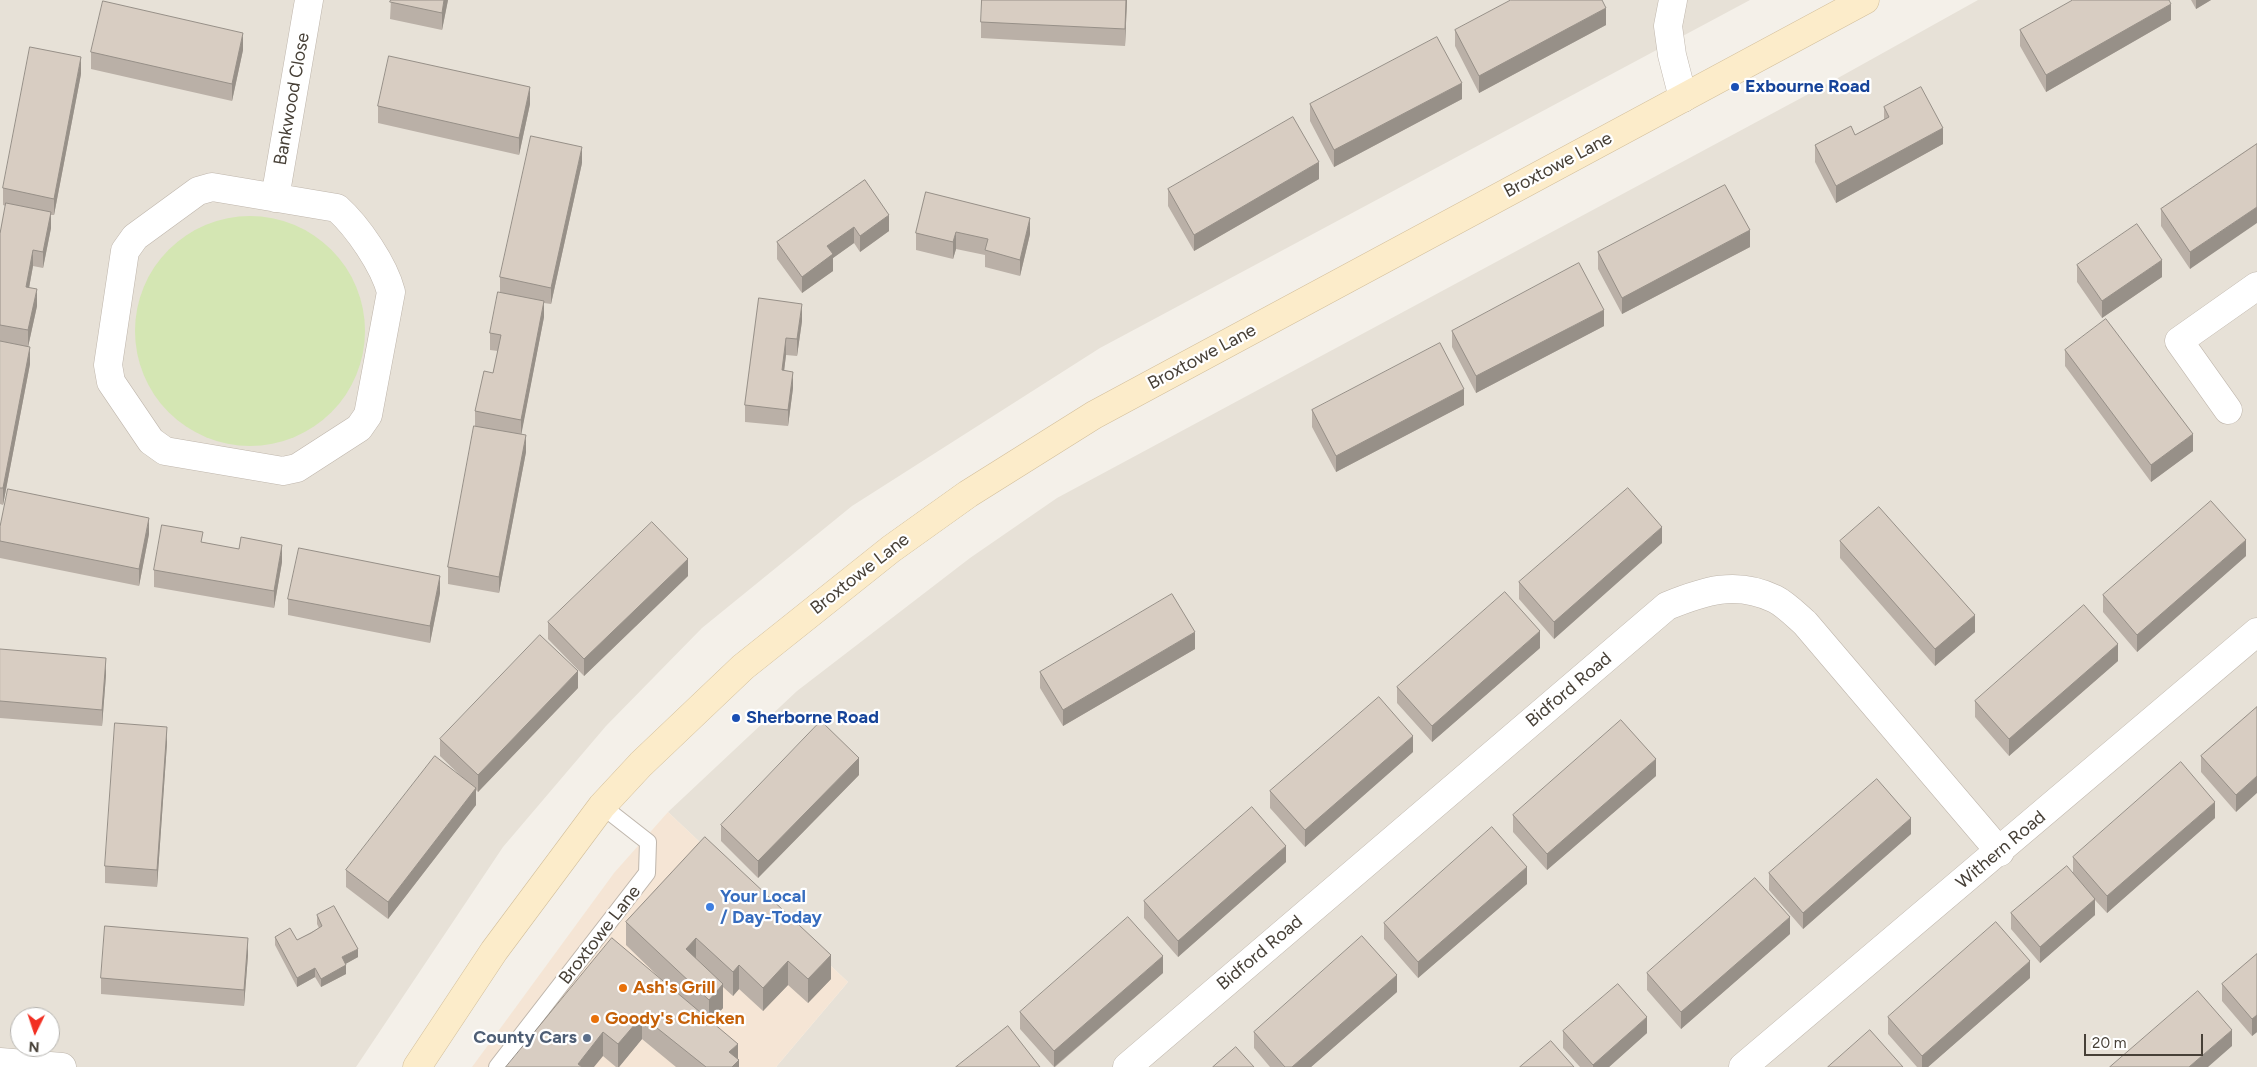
<!DOCTYPE html>
<style>
body{margin:0}
#map{position:relative;width:2257px;height:1067px;overflow:hidden;background:#f4f0e9;font-family:Figtree,sans-serif}
canvas{display:block}
.north{position:absolute;left:10px;top:1007px;width:50px;height:50px;box-sizing:border-box;background:#fff;border:1px solid #b5b3af;border-radius:50%;rotate:184deg;font-size:14px;font-weight:700;line-height:20px;text-align:center;color:#474037}
.north::after{content:'';display:block;margin:auto;width:18px;height:22px;background:#f22f22;clip-path:polygon(50% 0,100% 100%,50% 72%,0 100%)}
.scale{position:absolute;left:2084px;top:1034px;width:119px;height:22px;box-sizing:border-box;border:2px solid #474037;border-top:0;padding-left:6px;font-size:15px;line-height:18px;white-space:nowrap;color:#474037;-webkit-text-stroke:4px #fff;paint-order:stroke}
</style>
<div id="map">
<canvas width="2257" height="1067"></canvas>
<div class="north">N</div>
<div class="scale">20 m</div>
</div>
<script>
const context = document.querySelector('canvas').getContext('2d');
context.lineJoin = 'round';
function fillPath(path, color) { context.fillStyle = color; context.fill(path, 'evenodd'); }
function strokePath(path, color, width, dash) { context.strokeStyle = color; context.lineWidth = width; context.lineCap = dash ? 'butt' : 'round'; context.setLineDash(dash || []); context.stroke(path); }
function write(font, color, halo, rows, align = 'center') {
  context.font = font + ' Figtree,sans-serif'; context.lineWidth = 4.5; context.setLineDash([]); context.textBaseline = 'middle'; context.strokeStyle = halo; context.fillStyle = color; for (const [text, x, y, turn = 0] of rows) {
    context.save(); context.translate(x, y); context.rotate((+turn || 0) * Math.PI / 180); context.textAlign = isNaN(turn) ? turn : align; if (halo) context.strokeText(text, 0, 0); context.fillText(text, 0, 0); context.restore();
  }
}
fillPath(new Path2D(`
 M0 0H1750L1100 348 852 506 702 628 606 726 503 847 356 1067H0ZM20 1017H50V1047H20Z
 M1978 0H2257V1067H776L848 982 668 812 797 691 970 558 1057 498 1829 83Z`), '#e7e1d7');
fillPath(new Path2D(`
 M668 812 848 982 776 1067H472L614 873Z`), '#f5e5d5');
fillPath(new Path2D(`
 M135 331a115 115 0 1 1 230 0a115 115 0 1 1-230 0Z`), '#d4e6b3');
const service = new Path2D(`
 M497 1067 647 873 648 842 602 806`);
const minor = new Path2D(`
 M1673 0 1668 26 1672 55 1683 98
 M212 187 337 208C358 227 384 265 391 292L368 415 359 428 297 468 283 471 165 451 151 441 111 382 108 365 125 251 135 237 198 191Z
 M275 198 309 0
 M2228 410 2179 341 2257 286
 M0 1062 62 1067
 M1127 1067 1667 606C1704 591 1736 580 1775 599 1785 604 1796 615 1805 623L2000 852
 M1743 1067 2257 632`);
const secondary = new Path2D(`
 M417 1067 494 951 602 806 641 764 743 667 891 549 968 494 1094 415 1865 0`);
strokePath(service, '#bfb6ac', 18);
strokePath(minor, '#bfb6ac', 29);
strokePath(secondary, '#d2be9a', 29);
strokePath(service, '#fff', 16);
strokePath(minor, '#fff', 28);
strokePath(secondary, '#fcecca', 28);
fillPath(new Path2D(`
 M391 0H448L442 30 390 19Z
 M1127 0 1125 46 981 38V22Z
 M2191 0H2211L2196 9Z
 M2171 20 2046 92 2020 46V30Z
 M1606 25 1479 93 1455 46V30Z
 M243 50 232 101 91 69V52Z
 M81 74 54 215H51V228L43 268 33 266 29 288 37 306 28 347 30 364 3 505 0 504V234L6 206 3 205V188Z
 M1462 99 1334 167 1310 121V104Z
 M530 104 519 155 378 123V106Z
 M1884 107 1943 144 1836 203 1815 162V145L1855 135 1884 119Z
 M2257 144 2190 269 2161 226V209Z
 M582 163 551 304 544 303V317L521 434 526 452 499 593 448 584V567L475 426V411L493 373 498 351 490 350V333L500 292V277Z
 M1319 179 1194 251 1168 206V189Z
 M865 180 889 231 860 252 854 243 833 258V271L802 293 777 259V242Z
 M926 192 1030 234 1020 276 985 267V255L956 249 953 259 916 250V233Z
 M1750 247 1622 314 1598 269V252Z
 M2077 265 2162 277 2102 318 2077 282Z
 M759 298 802 321 797 356 786 355 784 371 793 388 788 426 745 422V405Z
 M1604 326 1476 393 1452 347V331Z
 M2065 350 2193 451 2151 482 2065 366Z
 M1464 405 1336 472 1312 427V410Z
 M0 527 149 534 139 586 0 558Z
 M1840 541 1975 632 1935 666 1840 558Z
 M203 542 282 562 274 608 154 587V570Z
 M1662 543 1554 639 1519 599V582Z
 M2246 556 2137 652 2103 612V595Z
 M688 576 584 676 548 639V622Z
 M440 593 430 643 288 615V599Z
 M1540 648 1432 742 1397 703V687Z
 M0 649 106 675 102 726 0 718Z
 M1195 649 1063 726 1040 688V672Z
 M2118 661 2009 756 1975 717V701Z
 M578 688 478 792 476 790V805L388 919 346 887V870L465 780 440 756V739Z
 M2257 707 2236 812 2201 772V756Z
 M167 743 157 887 105 883V866Z
 M1413 752 1305 847 1270 808V791Z
 M859 775 758 878 721 841V825Z
 M1656 776 1547 870 1513 832V815Z
 M2215 818 2107 913 2095 900V915L2040 963 2011 929V913L2073 873V857Z
 M1911 834 1803 929 1769 890V873Z
 M705 837 831 979 808 1003 788 985 763 1011 739 989 733 996 723 987V1008L711 1021 738 1058 739 1067H676L642 1039 619 1067H616L603 1056 506 1067 668 986 626 945V922Z
 M1286 862 1178 957 1144 918V901Z
 M1527 884 1418 978 1384 939V923Z
 M317 915 358 957 345 964 346 974 321 987 315 977 297 987 275 945V937L297 940 319 928 317 924Z
 M1790 934 1681 1029 1647 990V973Z
 M2257 954V1032L2252 1036 2222 1001V984Z
 M248 955 244 1006 101 994V978Z
 M1163 973 1055 1067H1054L1020 1029V1012Z
 M2030 978 1928 1067H1917L1888 1034V1017Z
 M1397 992 1311 1067H1270L1254 1048V1032Z
 M1563 1031 1647 1033 1609 1067H1580L1563 1048Z`), '#bab0a7');
fillPath(new Path2D(`
 M444 0H448L442 30V13Z
 M1126 0H1127L1125 46V29Z
 M2196 0H2211L2196 9Z
 M2171 4V20L2046 92V75Z
 M1606 8V25L1479 93V76Z
 M243 33V50L232 101V84Z
 M81 57V74L54 215V199Z
 M1462 83V99L1334 167V150Z
 M530 87V104L519 155V138Z
 M1943 128V144L1836 203V186Z
 M582 147V163L551 304V288Z
 M1319 162V179L1194 251V235Z
 M2257 207V223L2190 269V252Z
 M51 212V228L43 268V252Z
 M889 215V231L860 252V236Z
 M1030 218V234L1020 276V260Z
 M854 227V243L833 258V271L802 293V277L827 246Z
 M1750 230V247L1622 314V298Z
 M956 232V249L953 259V242Z
 M33 250V266L26 304V287Z
 M2162 260V277L2102 318V301Z
 M37 289V306L28 347V330Z
 M544 301V317L521 436V420Z
 M802 304V321L797 356V339Z
 M1604 310V326L1476 393V376Z
 M786 338V355L782 387V370Z
 M30 347V364L3 505V488Z
 M793 372V388L788 426V410Z
 M1464 389V405L1336 472V456Z
 M2193 434V451L2151 482V465Z
 M526 435V452L499 593V577Z
 M149 518V534L139 586V569Z
 M1662 527V543L1554 639V622Z
 M2246 540V556L2137 652V635Z
 M282 545V562L274 608V591Z
 M688 559V576L584 676V659Z
 M440 576V593L430 643V626Z
 M1975 615V632L1935 666V649Z
 M1540 631V648L1432 742V726Z
 M1195 632V649L1063 726V710Z
 M2118 644V661L2009 756V739Z
 M106 658V675L102 726V710Z
 M578 671V688L478 792V775Z
 M167 727V743L157 887V870Z
 M1413 736V752L1305 847V830Z
 M859 758V775L758 878V861Z
 M1656 759V776L1547 870V854Z
 M2257 776V793L2236 812V795Z
 M476 788V805L388 919V902Z
 M2215 802V818L2107 913V896Z
 M1911 818V834L1803 929V913Z
 M1286 846V862L1178 957V941Z
 M1527 867V884L1418 978V962Z
 M2095 899V915L2040 963V947Z
 M1790 917V934L1681 1029V1012Z
 M248 938V955L244 1006V990Z
 M696 938V962L686 949Z
 M358 949V957L342 966V957Z
 M831 955V979L808 1003V979Z
 M1163 956V973L1054 1067V1051Z
 M788 961V985L763 1011V988Z
 M2030 961V978L1928 1067H1922V1056Z
 M346 965V974L321 987V979Z
 M739 965V989L733 996V972Z
 M315 968V977L297 987V978Z
 M1397 975V992L1311 1067H1292Z
 M723 984V1008L709 1024V1000Z
 M2257 1015V1032L2252 1036V1019Z
 M642 1016V1039L619 1067H618V1044Z
 M1647 1017V1033L1609 1067H1593V1065Z
 M2232 1030V1046L2208 1067H2189Z
 M603 1032V1056L594 1067H578V1064Z
 M738 1044V1061L739 1060V1067H729V1052Z`), '#979088');
const building = new Path2D(`
 M391 0H444L442 13 390 2Z
 M982 0H1126L1125 29 981 22Z
 M1511 0H1602L1606 8 1479 76 1455 30Z
 M2073 0H2169L2171 4 2046 75 2020 30Z
 M103 1 243 33 232 84 91 52Z
 M1437 37 1462 83 1334 150 1310 104Z
 M30 47 81 57 54 199 3 188Z
 M389 56 530 87 519 138 378 106Z
 M1921 87 1943 128 1836 186 1815 145 1851 126 1855 135 1889 117 1884 107Z
 M1293 117 1319 162 1194 235 1168 189Z
 M531 136 582 147 551 288 500 277Z
 M2257 144V207L2190 252 2161 209Z
 M865 180 889 215 860 236 854 227 827 246 833 254 802 277 777 242Z
 M1725 185 1750 230 1622 298 1598 252Z
 M926 192 1030 218 1020 260 985 250 988 239 956 232 953 242 916 233Z
 M6 203 51 212 43 252 33 250 26 287 37 289 28 330 0 325V234Z
 M2137 224 2162 260 2102 301 2077 265Z
 M1579 263 1604 310 1476 376 1452 331Z
 M498 292 544 301 521 420 475 411 484 371 493 373 501 335 490 333Z
 M759 298 802 304 797 339 786 338 782 370 793 372 788 410 745 405Z
 M2106 319 2193 434 2151 465 2065 350Z
 M0 341 30 347 3 488H0Z
 M1440 343 1464 389 1336 456 1312 410Z
 M474 426 526 435 499 577 448 567Z
 M1628 488 1662 527 1554 622 1519 582Z
 M8 489 149 518 139 569 0 541V527Z
 M2211 501 2246 540 2137 635 2103 595Z
 M1879 507 1975 615 1935 649 1840 541Z
 M652 522 688 559 584 659 548 622Z
 M162 525 203 532 201 542 239 549 241 537 282 545 274 591 154 570Z
 M299 548 440 576 430 626 288 599Z
 M1505 592 1540 631 1432 726 1397 687Z
 M1172 594 1195 632 1063 710 1040 672Z
 M2084 605 2118 644 2009 739 1975 701Z
 M540 635 578 671 478 775 440 739Z
 M0 649 106 658 102 710 0 701Z
 M1379 697 1413 736 1305 830 1270 791Z
 M2257 707V776L2236 795 2201 756Z
 M1621 720 1656 759 1547 854 1513 815Z
 M821 721 859 758 758 861 721 825Z
 M115 723 167 727 157 870 105 866Z
 M435 756 476 788 388 902 346 870Z
 M2181 762 2215 802 2107 896 2073 857Z
 M1877 779 1911 818 1803 913 1769 873Z
 M1252 807 1286 846 1178 941 1144 901Z
 M1492 827 1527 867 1418 962 1384 923Z
 M705 837 831 955 808 979 788 961 763 988 739 965 733 972 696 938 686 949 723 984 709 1000 626 922Z
 M2067 866 2095 899 2040 947 2011 913Z
 M1755 878 1790 917 1681 1012 1647 973Z
 M334 906 358 949 342 957 346 965 321 979 315 968 297 978 275 937 290 928 297 940 311 933 322 926 317 915Z
 M1128 917 1163 956 1054 1051 1020 1012Z
 M1996 922 2030 961 1922 1056 1888 1017Z
 M105 926 248 938 244 990 101 978Z
 M1362 936 1397 975 1292 1067H1285L1254 1032Z
 M612 938 738 1044 729 1052 739 1060 732 1067H706L642 1016 618 1044 603 1032 578 1064 582 1067H506Z
 M2257 954V1015L2252 1019 2222 984Z
 M1618 984 1647 1017 1593 1065 1563 1031Z
 M2198 991 2232 1030 2189 1067H2110Z
 M1008 1026 1040 1067H956Z
 M1870 1030 1903 1067H1828Z
 M1551 1041 1574 1067H1520Z
 M1236 1047 1254 1067H1213Z`);
fillPath(building, '#d8cdc2');
strokePath(building, '#979088', 1);
for (const [x, y, r, color] of [
 [1735,87,5,"#1a4fb4"],
 [736,718,5,"#1a4fb4"],
 [710,907,5,"#3f7fe0"],
 [623,988,5,"#e8710a"],
 [595,1019,5,"#e8710a"],
 [587,1038,5,"#5c6f8a"]
]) { const dot = new Path2D(); dot.arc(x, y, r, 0, 2 * Math.PI); context.fillStyle = color; context.fill(dot); strokePath(dot, '#fff', 2); }
write('bold 18px', '#164399', '#fff', [
 ["Exbourne Road",1745,87],
 ["Sherborne Road",746,718]
], 'left');
write('18px', '#474037', '#fff', [
 ["Bankwood Close",292,99,-80],
 ["Broxtowe Lane",1558,165,-28],
 ["Broxtowe Lane",1202,357,-28],
 ["Broxtowe Lane",860,574,-38],
 ["Bidford Road",1569,690,-40],
 ["Withern Road",2001,850,-40],
 ["Broxtowe Lane",600,935,-52],
 ["Bidford Road",1260,953,-40]
]);
write('bold 18px', '#366cbe', '#fff', [
 ["Your Local",720,897],
 ["/ Day-Today",720,918]
], 'left');
write('bold 18px', '#c56008', '#fff', [
 ["Ash's Grill",633,988],
 ["Goody's Chicken",605,1019]
], 'left');
write('bold 18px', '#4e5e75', '#fff', [
 ["County Cars",577,1038]
], 'right');
</script>
